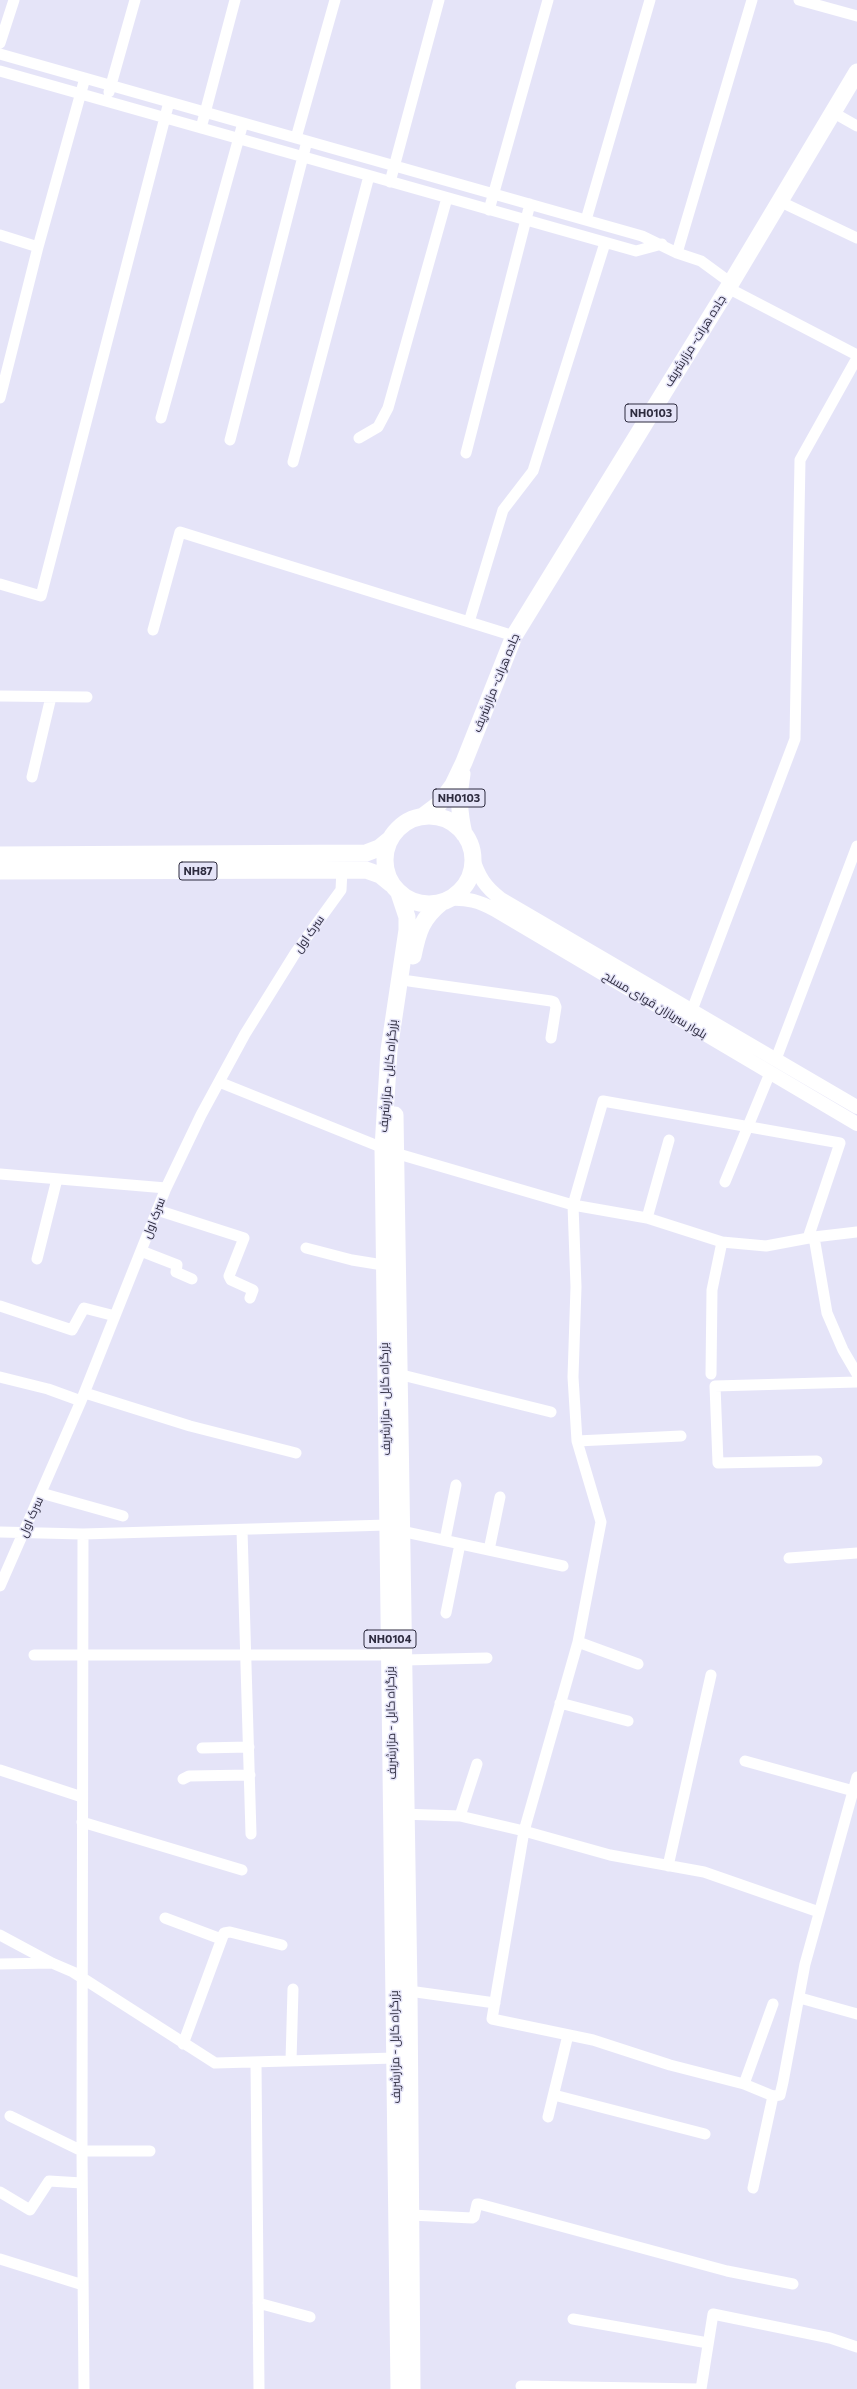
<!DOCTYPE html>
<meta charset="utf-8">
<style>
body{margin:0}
canvas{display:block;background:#e5e4f8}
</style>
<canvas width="857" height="2389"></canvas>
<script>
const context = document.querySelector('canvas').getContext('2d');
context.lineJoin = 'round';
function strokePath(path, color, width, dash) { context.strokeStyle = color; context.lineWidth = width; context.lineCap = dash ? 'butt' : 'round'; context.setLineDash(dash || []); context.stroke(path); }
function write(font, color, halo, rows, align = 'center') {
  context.font = font + ' Commissioner,Cairo,sans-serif'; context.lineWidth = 3; context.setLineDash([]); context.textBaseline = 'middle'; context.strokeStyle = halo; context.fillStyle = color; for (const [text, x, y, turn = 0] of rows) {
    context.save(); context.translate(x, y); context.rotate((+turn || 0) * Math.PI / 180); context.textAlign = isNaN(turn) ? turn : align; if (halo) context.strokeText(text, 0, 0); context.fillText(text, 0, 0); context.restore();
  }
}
strokePath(new Path2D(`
 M799 0 857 16
 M0 43 14 0
 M0 54 642 236 677 253 701 261 731 283
 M0 71 636 251 662 244
 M109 92 135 0
 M834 113 857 126
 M201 128 235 0
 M296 138 335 0
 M390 182 439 0
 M779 201 857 238
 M489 210 548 0
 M586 220 650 0
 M0 235 38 247
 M677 253 752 0
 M728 288 857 355
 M0 398 38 247 85 78
 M161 418 243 123
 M359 438 378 427 388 408 447 198
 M230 440 307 141
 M466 453 530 204
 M293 462 369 176
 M0 584 41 596 169 102
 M469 622 503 510 533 471 605 243
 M153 630 180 532 514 636
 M0 696 87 697
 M32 777 51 697
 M409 981 551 1001 554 1002 556 1007 551 1038
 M692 1010 795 739 800 460 857 358
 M776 1059 857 846
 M219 1082 383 1148
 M395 1153 573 1205 647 1218 722 1242 766 1246 814 1237 857 1232
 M0 1174 166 1188
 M725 1182 770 1073
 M157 1210 244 1238 229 1276 231 1280 253 1290 250 1298
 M647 1218 669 1140
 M814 1237 827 1313 843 1350 857 1374
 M306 1248 352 1260 383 1265
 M141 1251 177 1265 176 1272 192 1279
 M37 1259 57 1179
 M0 1306 72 1330 84 1308 115 1316
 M398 1374 551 1412
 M711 1374 712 1290 722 1242
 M0 1377 48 1389 81 1401
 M85 1393 190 1426 296 1453
 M577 1441 681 1436
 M817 1461 718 1463 715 1386 857 1382
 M41 1493 123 1516
 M242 1530 251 1834
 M401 1531 563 1566
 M0 1532 83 1534 387 1525
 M83 1534 82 2151 84 2389
 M445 1540 456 1485
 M489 1550 500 1497
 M789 1558 857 1553
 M0 1586 81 1401 166 1188 201 1115 245 1034 296 952 341 890 342 870
 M446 1613 460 1544
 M578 1642 638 1664
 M34 1655H390
 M404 1660 487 1658
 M560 1703 628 1721
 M202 1748 249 1747
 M745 1761 857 1792
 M0 1770 82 1797
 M183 1779 189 1776 250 1775
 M401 1814 460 1816 524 1831 610 1855 704 1872 819 1912
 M460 1816 477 1764
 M82 1822 242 1870
 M668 1866 711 1675
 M165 1918 221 1939
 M0 1935 52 1963 73 1972 215 2063 395 2058
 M0 1964 51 1963
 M409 1991 495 2003
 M800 1998 857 2014
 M183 2044 224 1933 230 1932 282 1945
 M291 2061 293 1989
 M256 2063 259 2389
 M744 2084 773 2004
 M554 2095 705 2134
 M773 2096 744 2084 670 2065 593 2040 492 2019 524 1831 578 1642 601 1522 577 1441 573 1377 576 1287 573 1205 603 1101 840 1143 808 1238
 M10 2116 82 2151H150
 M548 2117 568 2035
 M753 2188 773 2096 780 2095 783 2082 805 1964 857 1777
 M0 2192 30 2210 49 2181 82 2183
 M411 2215 472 2218 474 2217 477 2204H479L727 2271 793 2284
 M0 2259 83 2285
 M258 2303 310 2317
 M573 2319 708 2343
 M521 2386 701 2389
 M701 2389 713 2314 830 2338 857 2347`), '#fff', 11);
strokePath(new Path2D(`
 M473 859C479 877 485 887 501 899L857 1107
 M449 899C467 898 479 901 495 910L857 1124`), '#fff', 14);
strokePath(new Path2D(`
 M462 774C458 796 459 812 464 834
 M423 816 439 804 453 785 464 762 514 636 728 288 857 72
 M385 860a44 44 0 1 1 88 0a44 44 0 1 1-88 0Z
 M0 855 366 853 379 848 390 839
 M0 871 366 870 380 875 391 884
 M413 956C418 931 422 918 442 902
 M395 1115 409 1991 412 2389
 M399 2389 383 1148 389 1050 407 930V917L399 893`), '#fff', 17);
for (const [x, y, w] of [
 [651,413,52],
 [459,798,52],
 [198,871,38],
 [390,1639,52]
]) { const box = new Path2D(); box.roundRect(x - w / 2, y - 9, w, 18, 3); context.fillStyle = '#e5e4f8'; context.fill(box); strokePath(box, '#2d2b3e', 1); }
write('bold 11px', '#2d2b3e', null, [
 ["NH0103",651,413],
 ["NH0103",459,798],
 ["NH87",198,871],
 ["NH0104",390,1639]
]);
write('12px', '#2d2b3e', '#e5e4f8', [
 ["جاده هرات- مزارشریف",695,341,-58],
 ["جاده هرات- مزارشریف",496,683,-68],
 ["سرک اول",309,934,-55],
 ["بلوار سربازان قوای مسلح",655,1005,31],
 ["بزرگراه کابل - مزارشریف",388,1076,-85],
 ["سرک اول",154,1218,-69],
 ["بزرگراه کابل - مزارشریف",385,1399,-91],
 ["سرک اول",31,1517,-66],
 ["بزرگراه کابل - مزارشریف",391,1723,-91],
 ["بزرگراه کابل - مزارشریف",395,2047,-91]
]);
</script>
